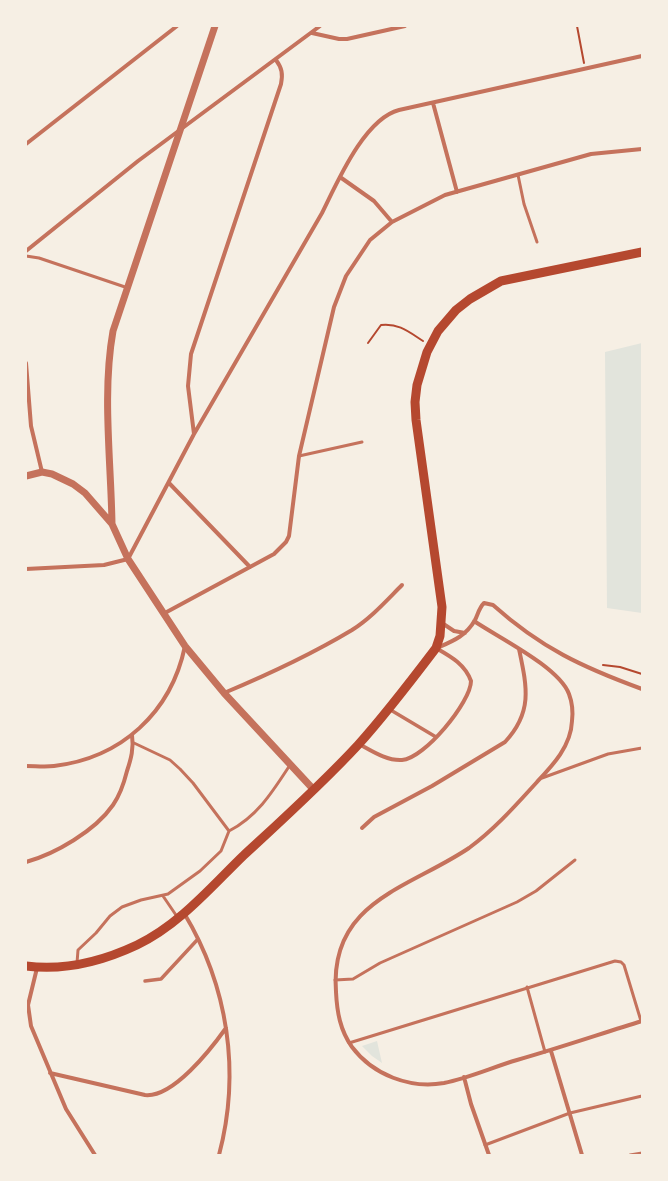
<!DOCTYPE html>
<style>
body{margin:0}
#map{position:relative;width:668px;height:1181px;overflow:hidden;background:#f6efe4;font-family:Raleway,sans-serif}
canvas{display:block}
.frame{position:absolute;inset:0;border:27px solid #f6efe4;pointer-events:none}
</style>
<div id="map">
<canvas width="668" height="1181"></canvas>
<div class="frame"></div>
</div>
<script>
const context = document.querySelector('canvas').getContext('2d');
context.lineJoin = 'round';
function fillPath(path, color) { context.fillStyle = color; context.fill(path, 'evenodd'); }
function strokePath(path, color, width, dash) { context.strokeStyle = color; context.lineWidth = width; context.lineCap = dash ? 'butt' : 'round'; context.setLineDash(dash || []); context.stroke(path); }
fillPath(new Path2D(`
 M642 343V613L607 608 605 352Z
 M377 1041 382 1063 372 1056 362 1046Z`), '#e2e4dc');
strokePath(new Path2D(`
 M577 26 584 63
 M368 343 381 325C399 323 409 332 423 341
 M603 665 620 667 642 674`), '#b5482f', 2);
strokePath(new Path2D(`
 M518 175 524 204 537 242
 M26 256 39 258 128 288
 M299 456 362 442
 M542 778 608 754 642 748
 M229 831C258 816 273 791 290 765
 M163 896 178 918
 M77 963 78 950 96 933 110 916 122 907 141 900 168 894 200 871 221 851 229 831 193 783 180 769 170 760 134 743
 M335 980 353 979 380 963 517 902 536 891 575 860
 M527 987 545 1052
 M349 1043 615 961 621 962 624 965 641 1021
 M485 1145 570 1113 642 1096
 M630 1155 642 1153`), '#c5725c', 3);
strokePath(new Path2D(`
 M389 709 436 737
 M145 981 161 979 198 939`), '#c5725c', 3.5);
strokePath(new Path2D(`
 M312 33 339 39H347L405 26
 M433 103 457 192
 M26 144 177 26
 M340 177 374 201 392 222
 M26 251 138 161 320 26
 M26 363 31 426 42 472
 M194 434 188 386 191 354 281 84C283 74 282 68 276 60
 M169 483 250 567
 M26 569 104 565 128 559 194 434 322 213C337 183 364 119 399 110L642 56
 M163 614 274 554 286 542 289 536 299 456 334 307 346 276 370 240 392 222 445 195 591 154 642 149
 M474 621C499 638 559 667 569 694 572 702 573 713 572 721 571 746 553 765 537 782 516 805 495 829 469 848 410 888 329 901 336 992 337 1012 340 1030 352 1047 373 1075 410 1089 444 1083 469 1078 493 1067 517 1060 559 1048 600 1034 642 1021
 M442 623 454 631 465 633
 M437 648C453 641 466 636 475 620 478 614 479 608 484 603L493 605C541 648 582 667 642 689
 M224 693C267 675 312 654 352 630 371 618 386 601 402 585
 M359 744C372 751 387 761 402 760 424 759 471 702 471 681 465 664 450 656 436 648
 M26 766C35 766 45 767 54 766 121 758 171 713 185 646
 M362 828 374 817 432 786 505 742C533 712 527 687 519 649
 M26 862C55 854 95 831 113 805 120 795 124 783 127 771 131 759 134 748 132 735
 M184 913C228 986 241 1072 219 1155
 M37 968 28 1005 31 1026 66 1109 95 1155
 M551 1051 582 1155
 M50 1073 145 1095C173 1098 211 1049 226 1028
 M464 1077 471 1104 489 1155`), '#c5725c', 4);
strokePath(new Path2D(`
 M26 476 42 472 52 474 73 484 85 493 112 524 128 559 185 646 224 693 314 790
 M112 524C111 461 102 393 113 331L215 26`), '#c5725c', 7);
strokePath(new Path2D(`
 M26 966C64 971 103 961 137 945 179 925 211 887 243 856 282 820 322 784 358 745 386 714 411 681 436 648L440 636 442 607 416 420 415 402 417 385 427 352 438 331 456 310 470 299 501 281 642 252`), '#b5482f', 9);
</script>
